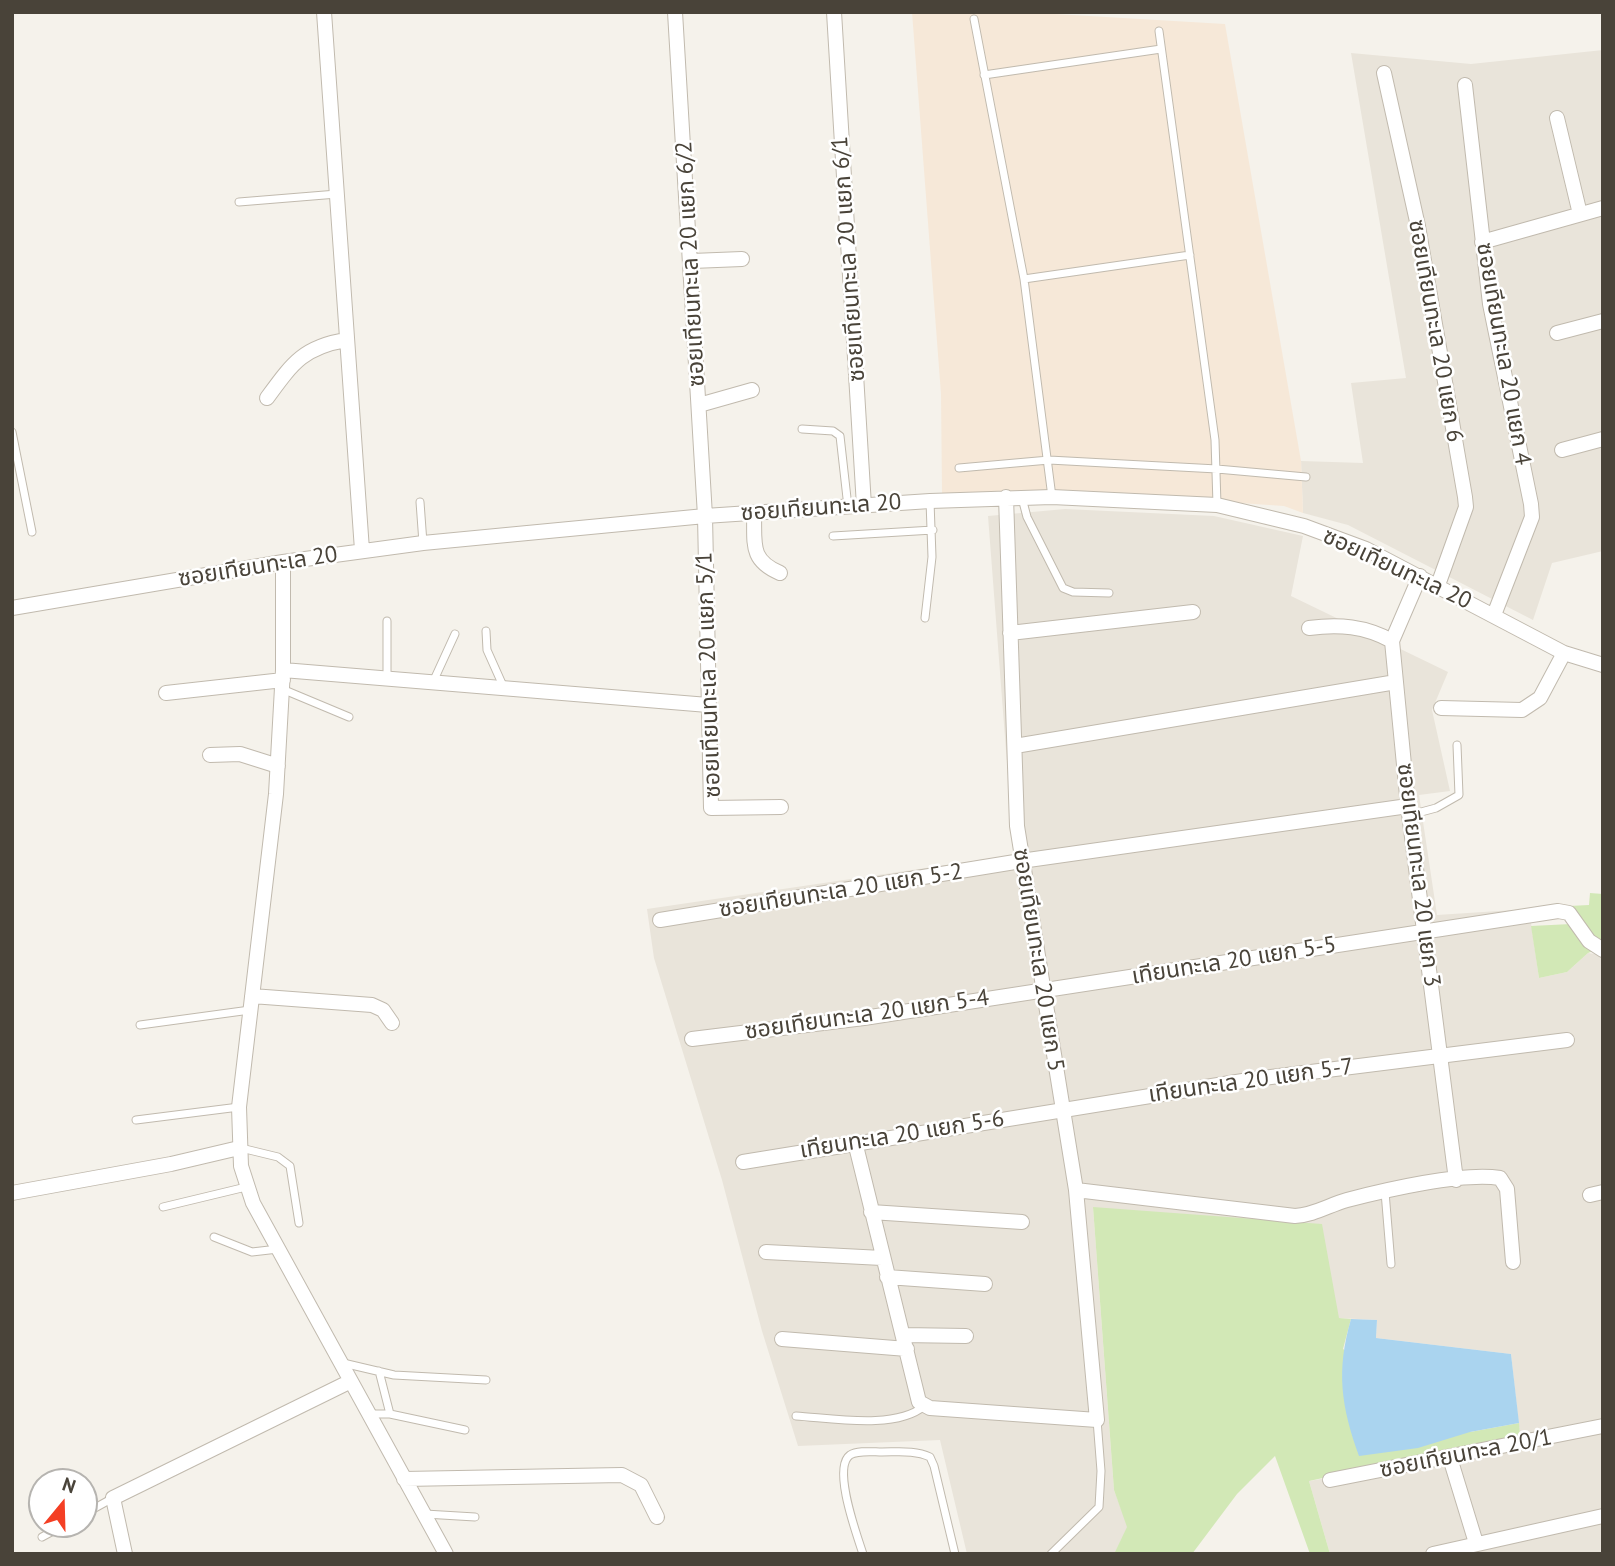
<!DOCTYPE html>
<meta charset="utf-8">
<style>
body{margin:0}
#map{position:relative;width:1615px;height:1566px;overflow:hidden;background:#f5f2eb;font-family:"PT Sans",sans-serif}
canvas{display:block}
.frame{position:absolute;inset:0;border:14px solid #494339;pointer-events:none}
.north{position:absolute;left:28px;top:1468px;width:70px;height:70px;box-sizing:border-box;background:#fff;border:2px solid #b6b4b0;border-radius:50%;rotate:19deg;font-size:19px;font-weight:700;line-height:28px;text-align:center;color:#494339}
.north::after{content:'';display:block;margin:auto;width:24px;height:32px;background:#f43f24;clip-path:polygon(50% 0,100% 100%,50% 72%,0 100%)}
</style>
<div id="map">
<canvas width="1615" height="1566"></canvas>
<div class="frame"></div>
<div class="north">N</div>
</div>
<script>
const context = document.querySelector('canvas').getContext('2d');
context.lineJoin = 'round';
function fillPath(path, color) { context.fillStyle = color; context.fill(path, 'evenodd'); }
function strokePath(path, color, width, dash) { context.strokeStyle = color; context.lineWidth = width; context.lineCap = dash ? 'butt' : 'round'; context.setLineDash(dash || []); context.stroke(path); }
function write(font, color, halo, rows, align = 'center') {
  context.font = font + ' "PT Sans","Noto Sans Thai",sans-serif'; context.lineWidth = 5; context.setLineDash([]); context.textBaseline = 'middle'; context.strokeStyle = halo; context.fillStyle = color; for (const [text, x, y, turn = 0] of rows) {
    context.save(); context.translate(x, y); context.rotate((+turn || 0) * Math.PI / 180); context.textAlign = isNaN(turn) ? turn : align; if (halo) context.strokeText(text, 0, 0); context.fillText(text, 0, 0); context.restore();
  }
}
fillPath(new Path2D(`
 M1603 50V551L1552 563 1533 620 1348 525 1303 513 1301 461 1363 463 1351 383 1406 378 1351 53 1471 64Z
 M1065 509 1214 516 1303 536 1291 596 1448 672 1432 710 1450 791 1419 795 1437 915 1529 909 1539 978 1567 972 1588 953 1603 955V1420L1520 1435 1511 1354 1376 1338 1377 1320 1339 1318 1093 1207 1114 1490 1128 1527 1114 1554H967L940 1440 798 1446 762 1331 722 1180 654 958 647 909 1014 855 988 516Z
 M1603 1432V1554H1330L1309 1481Z`), '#e9e4da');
fillPath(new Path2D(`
 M912 12H1021L1225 24 1301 461 1303 513 1284 506 1121 495 942 493 941 394Z`), '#f6e8d8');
fillPath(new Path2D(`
 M1590 893 1603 894V947L1588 953 1567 972 1539 978 1531 926 1571 924 1569 906 1589 905Z
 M1093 1207 1322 1224 1339 1318 1351 1319 1343 1349 1470 1432 1519 1423 1520 1435 1309 1481 1330 1554H1310L1275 1456 1237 1494 1192 1554H1114L1127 1527 1114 1490Z`), '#d2e8b6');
fillPath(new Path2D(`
 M1351 1319 1377 1320 1376 1338 1511 1354 1519 1423 1470 1432 1418 1448 1359 1456C1341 1406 1336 1371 1351 1319Z`), '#aad4ef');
const service = new Path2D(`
 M974 19 1024 279 1052 497
 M1159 31 1215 440 1217 505
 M984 75 1161 49
 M239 202 337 194
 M1024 279 1190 255
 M802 429 833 431 840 436 848 507
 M12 432 32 532
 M959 468 1049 460 1217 469 1306 477
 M1022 498 1027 517 1063 588 1073 592 1109 593
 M420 502 423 543
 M833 536 933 530
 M925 618 932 557 930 501
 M387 621V678
 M486 631 487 650 504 688
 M433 682 455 634
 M282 689 349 717
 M1410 815 1436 808 1459 795 1457 745
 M140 1025 250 1010
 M136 1120 239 1107
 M241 1148 278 1157 290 1166 299 1223
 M1385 1192 1391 1264
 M163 1207 246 1187
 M214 1237 252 1252 278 1249
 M343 1363 394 1375 486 1380
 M379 1371 390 1414
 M368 1414H390L465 1430
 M796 1416C831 1418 896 1430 924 1406
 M84 1514 113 1498
 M425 1514 475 1517
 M42 1537 66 1524
 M863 1554C857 1535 832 1468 850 1455 858 1450 873 1452 882 1452 899 1452 915 1450 930 1457L934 1466 955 1554
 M1051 1554 1099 1507 1101 1471 1097 1420`);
const minor = new Path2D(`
 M324 12 362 550
 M675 12 705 516 711 808 781 807
 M834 12 864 506
 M1384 73 1418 226 1465 497 1466 507 1438 585
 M1465 85 1490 304 1531 504 1532 517 1494 615
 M1557 118 1580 214
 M1482 242 1603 208
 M692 261 742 259
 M1557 333 1603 321
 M267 398C292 364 303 347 346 340
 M699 405 752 390
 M1562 450 1603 439
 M754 513C755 543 749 560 780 573
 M283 562V670L276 794 239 1107 241 1166 253 1203 446 1554
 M1420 576 1392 641 1408 806 1456 1180
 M12 608 283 562 423 543 705 516 930 501 1052 497 1217 505 1304 526 1366 549 1564 653 1603 665
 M1309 628C1339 624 1365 626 1392 641
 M1010 633 1193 612
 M283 670 708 705
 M166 693 283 680
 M1441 708 1522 710 1540 698 1564 653
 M1015 746 1396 682
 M210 755 240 754 278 766
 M660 920 1021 861 1408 806
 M252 996 372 1005 383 1010 392 1023
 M692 1039 864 1018 1558 911 1569 913 1589 941 1603 950
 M855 1142 919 1402 930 1408 1097 1420 1076 1190 1017 826 1006 497
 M743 1162 1255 1079 1567 1040
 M1076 1190 1295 1216C1314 1215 1329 1205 1347 1200 1385 1190 1462 1172 1500 1178L1507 1189 1513 1262
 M12 1193 171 1164 239 1148
 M1590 1195 1603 1192
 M871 1212 1022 1222
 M766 1252 882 1258
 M887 1277 985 1284
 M903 1335 966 1336
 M782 1339 907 1349
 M1450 1458 1476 1543
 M404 1479 622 1475 641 1485 657 1517
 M1330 1480 1603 1426
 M125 1554 113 1498 349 1382
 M1433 1554 1603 1516`);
strokePath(service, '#c1baae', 9);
strokePath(minor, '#c1baae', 16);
strokePath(service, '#fff', 7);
strokePath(minor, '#fff', 14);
write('23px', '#494339', '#fff', [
 ["ซอยเทียนทะเล 20 แยก 6/1",849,259,-94],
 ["ซอยเทียนทะเล 20 แยก 6/2",691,264,-93],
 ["ซอยเทียนทะเล 20 แยก 6",1435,331,80],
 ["ซอยเทียนทะเล 20 แยก 4",1503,354,80],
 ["ซอยเทียนทะเล 20",821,508,-4],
 ["ซอยเทียนทะเล 20",258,567,-9],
 ["ซอยเทียนทะเล 20",1397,569,25],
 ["ซอยเทียนทะเล 20 แยก 5/1",709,675,-92],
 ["ซอยเทียนทะเล 20 แยก 3",1418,875,83],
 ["ซอยเทียนทะเล 20 แยก 5-2",841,891,-9],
 ["ซอยเทียนทะเล 20 แยก 5",1038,960,81],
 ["เทียนทะเล 20 แยก 5-5",1234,961,-9],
 ["ซอยเทียนทะเล 20 แยก 5-4",867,1015,-8],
 ["เทียนทะเล 20 แยก 5-7",1251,1081,-8],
 ["เทียนทะเล 20 แยก 5-6",902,1135,-9],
 ["ซอยเทียนทะล 20/1",1466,1454,-11]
]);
</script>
